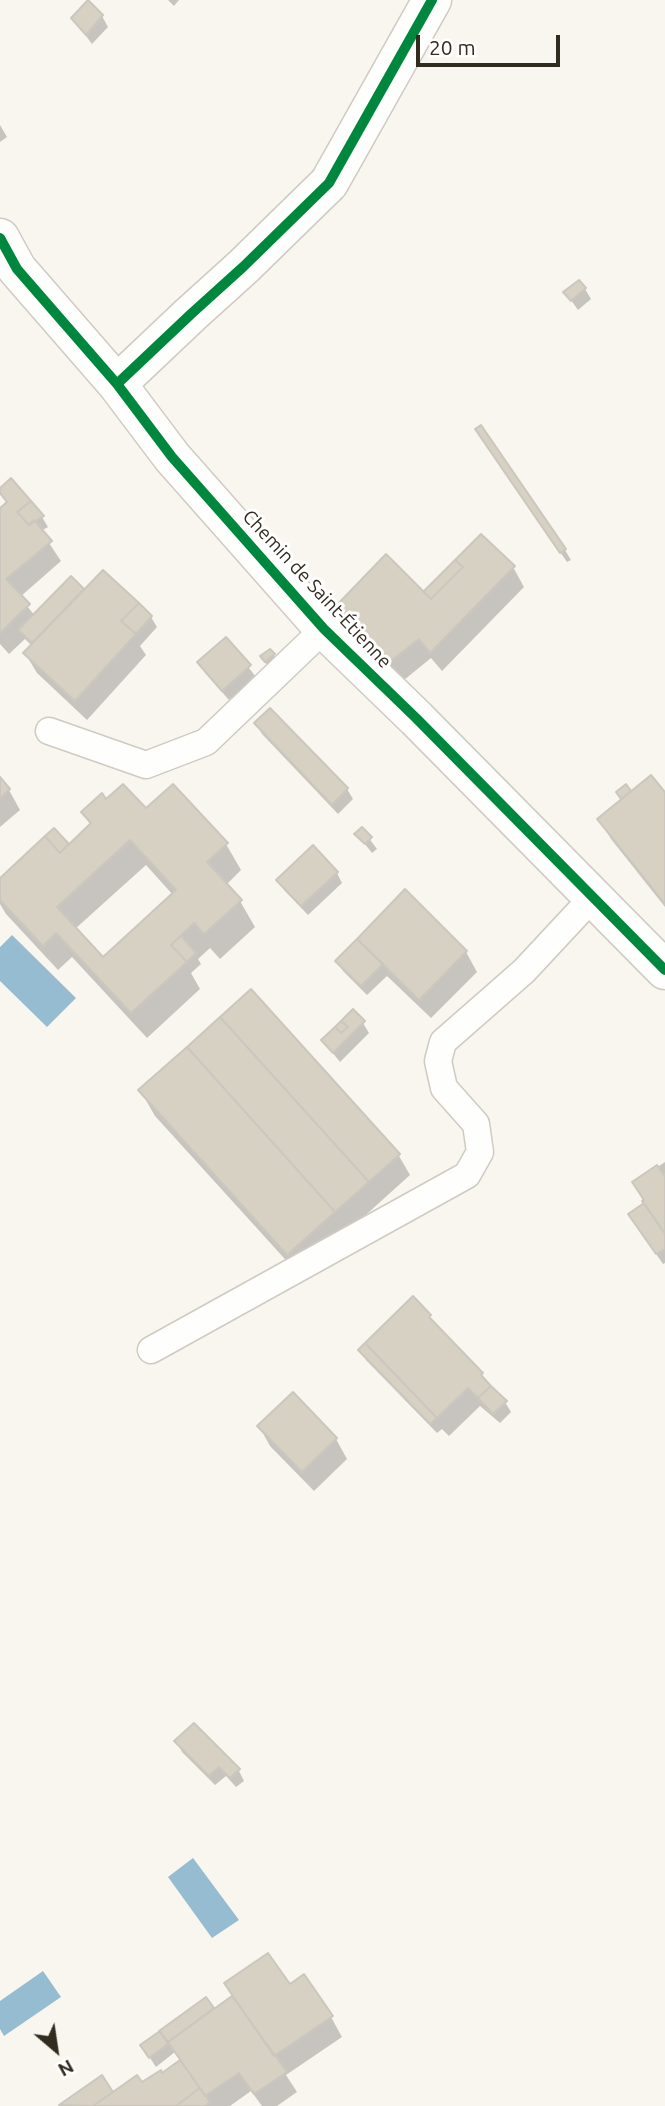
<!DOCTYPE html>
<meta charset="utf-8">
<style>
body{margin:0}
#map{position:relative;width:665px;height:2106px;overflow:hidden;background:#f9f6ef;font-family:Ubuntu,sans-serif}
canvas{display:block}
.north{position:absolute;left:21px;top:2015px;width:70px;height:70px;-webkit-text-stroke:5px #fff;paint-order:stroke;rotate:151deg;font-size:19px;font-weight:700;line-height:28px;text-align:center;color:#322c20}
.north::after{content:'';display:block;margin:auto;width:24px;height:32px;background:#322c20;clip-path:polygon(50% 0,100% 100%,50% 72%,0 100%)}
.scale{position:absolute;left:416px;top:35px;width:144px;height:32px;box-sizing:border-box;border:4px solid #322c20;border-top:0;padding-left:9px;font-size:21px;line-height:24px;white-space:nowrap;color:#322c20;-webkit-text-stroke:5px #fff;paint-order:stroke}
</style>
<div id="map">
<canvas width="665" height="2106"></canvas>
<div class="north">N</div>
<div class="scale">20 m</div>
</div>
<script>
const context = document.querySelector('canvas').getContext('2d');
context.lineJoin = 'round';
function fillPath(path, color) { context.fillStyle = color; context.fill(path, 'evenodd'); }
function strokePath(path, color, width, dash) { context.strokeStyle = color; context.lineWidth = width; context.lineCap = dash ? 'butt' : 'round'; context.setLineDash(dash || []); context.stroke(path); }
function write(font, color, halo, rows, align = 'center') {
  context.font = font + ' Ubuntu,sans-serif'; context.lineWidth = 6; context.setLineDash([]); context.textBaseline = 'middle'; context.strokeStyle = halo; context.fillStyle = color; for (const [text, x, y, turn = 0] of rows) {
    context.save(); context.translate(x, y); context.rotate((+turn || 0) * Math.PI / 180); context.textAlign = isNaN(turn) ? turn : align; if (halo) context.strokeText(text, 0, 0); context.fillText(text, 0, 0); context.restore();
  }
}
fillPath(new Path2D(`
 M12 935 76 998 47 1027 0 981V947Z
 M193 1858 239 1920 212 1938 168 1877Z
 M43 1971 61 1997 4 2036 0 2029V2001Z`), '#96bcd1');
fillPath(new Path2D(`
 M168 0H179L174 6Z
 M102 16 108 27 92 44 73 19Z
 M0 125 7 137 0 142Z
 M585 289 591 299 578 310 566 293Z
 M481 427 565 550 571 560 567 562 483 440Z
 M11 480 42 517 48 527 41 531 61 561 20 597 35 616 83 590 151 617 157 627 140 646 146 655 87 720 37 673 25 653 32 646 25 639 9 654 0 644V510L7 504 0 490Z
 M513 567 524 587 442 671 431 658 404 680 348 628 337 609 424 594Z
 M226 639 256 677 229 700 205 673 199 663Z
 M270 651 274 655 280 665 268 667 262 657Z
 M256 724 347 789 353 799 338 814 262 734Z
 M0 780 9 790 20 810 0 827Z
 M625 787 631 794 665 795V907L611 839 600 819 623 801 618 793Z
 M106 801 146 811 226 844 241 870 226 885 240 901 255 927 220 959 210 948 198 959 201 964 191 973 200 989 147 1038 72 957 58 970 6 914 0 904V880L67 845 68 847 91 826 83 812ZM146 865 173 895 103 959 75 929Z
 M362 829 377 849 372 853 357 834Z
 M337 873 342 883 308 915 284 890 279 880Z
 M466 952 477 972 431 1018 387 976 367 995 343 971 337 961Z
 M251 992 399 1156 410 1175 348 1231 342 1227 349 1239 303 1279 155 1116 140 1090Z
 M363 1023 369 1033 340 1062 323 1041Z
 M665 1162V1263L663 1264 636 1225 645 1204 634 1183Z
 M413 1299 505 1402 511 1412 500 1423 480 1406 449 1436 442 1429 437 1433 366 1360 360 1350Z
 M293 1395 336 1439 347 1459 314 1491 270 1446 259 1426Z
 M194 1725 239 1771 244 1781 236 1787 226 1776 215 1785 182 1752 177 1742Z
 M289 1986 331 2017 342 2037 286 2075 297 2092 277 2106H262L251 2091 230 2106H62L101 2078 113 2094 162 2075 181 2062 175 2052 156 2067 142 2046 206 2000 214 2011 234 1996Z`), '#0003');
const building = new Path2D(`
 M88 0 103 15 86 35 71 18Z
 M579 280 586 288 571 301 563 292Z
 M481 425 566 549 560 553 475 429Z
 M11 478 31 501 17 512 29 525 34 520 52 541 6 579 30 604 0 633V508L7 502 0 493V488Z
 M31 501 44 516 29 525 17 512Z
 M481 534 515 566 430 653 419 639 391 661 334 608 386 554 431 599 463 567 455 560Z
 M455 560 463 567 431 599 423 592Z
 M103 570 139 603 121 621 136 634 75 701 23 653Z
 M71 576 84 589 32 643 18 630Z
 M139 603 152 616 136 634 121 621Z
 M226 637 251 665 222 691 197 662Z
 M270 649 275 654 265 662 260 656Z
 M270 708 348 788 332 805 254 723Z
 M651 775 665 792V904L597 819Z
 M0 777 10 789 0 798Z
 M123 784 146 808 173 784 228 843 207 862 242 900 204 934 194 923 171 945 187 962 131 1013 56 933 43 946 0 900V878L45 836 60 853 91 823 81 812 102 793 106 799ZM130 840 176 890 103 957 57 907Z
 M626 784 631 791 621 799 616 792Z
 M362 827 372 837 365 844 354 834Z
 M54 828 69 844 60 853 45 836Z
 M313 845 338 872 301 906 276 880Z
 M405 889 467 951 419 1000 357 939Z
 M181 936 196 953 187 962 171 945Z
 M357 939 383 964 361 986 335 961Z
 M251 989 400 1154 369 1182 220 1017Z
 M353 1009 365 1021 333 1053 321 1040 335 1027 341 1033 348 1027 341 1021Z
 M220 1017 369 1182 335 1212 187 1047Z
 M341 1021 348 1027 341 1033 335 1027Z
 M187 1047 335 1212 287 1255 138 1090Z
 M657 1165 664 1175 665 1174V1234L642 1201 644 1200 632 1182Z
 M644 1203 665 1234V1249L656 1254 628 1214Z
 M413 1296 431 1315 429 1317 483 1373 481 1375 491 1386 478 1398 468 1388 437 1418 365 1343Z
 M365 1343 437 1418 430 1424 358 1350Z
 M491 1386 507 1401 493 1414 478 1398Z
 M293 1392 337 1438 302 1472 257 1426Z
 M194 1723 240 1769 230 1778 219 1767 209 1776 174 1741Z
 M268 1953 290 1984 304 1974 333 2016 274 2056 224 1983Z
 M232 1996 287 2072 254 2094 239 2073 205 2096 168 2042Z
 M206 1997 214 2008 168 2042 159 2031Z
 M160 2031 168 2044 149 2058 140 2045Z
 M180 2060 200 2088 176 2106H93L137 2075 142 2082 161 2070 162 2073Z
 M102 2075 113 2092 93 2106 59 2105Z
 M200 2088 210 2102 205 2106H176Z`);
fillPath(building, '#d7d1c3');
strokePath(building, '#cbc7be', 2);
const lane = new Path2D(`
 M49 731 146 765 206 742 324 629
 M151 1350 467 1175 480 1152 476 1124 444 1088 438 1061 443 1042 524 971 593 897`);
const street = new Path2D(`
 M0 238 17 269 117 384 172 457 324 629 416 718 665 970
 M117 384 191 314 243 267 329 183 432 0`);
strokePath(lane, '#cfcbc2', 29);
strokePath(street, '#cfcbc2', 41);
strokePath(lane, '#fefefd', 26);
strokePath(street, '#fefefd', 38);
strokePath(new Path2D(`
 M0 238 17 269 117 384 172 457 324 629 416 718 665 970
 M117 384 191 314 243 267 329 183 432 0`), '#00873e', 10);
write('19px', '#322c20', '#fff', [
 ["Chemin de Saint-Étienne",317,589,47]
]);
</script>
